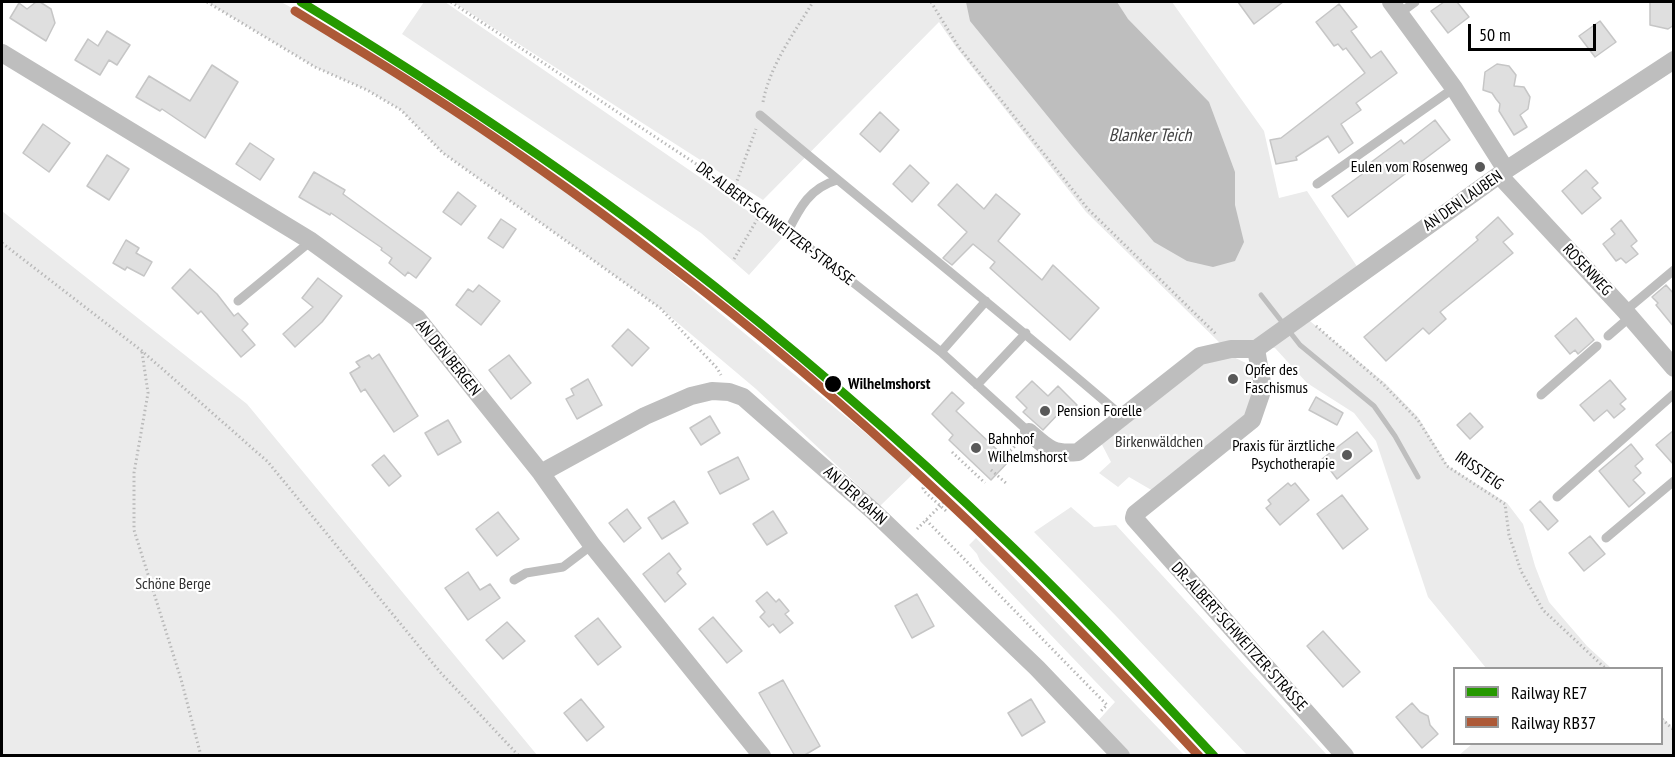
<!DOCTYPE html>
<meta charset="utf-8">
<style>
body{margin:0}
#map{position:relative;width:1675px;height:757px;overflow:hidden;background:#fff;font-family:"PT Sans Narrow",sans-serif}
canvas{display:block}
.frame{position:absolute;inset:0;border:3px solid #000;pointer-events:none}
.legend{position:absolute;left:1453px;top:667px;width:210px;height:78px;box-sizing:border-box;background:#fff;border:2px solid #999;margin:0;padding:8px 10px;list-style:none;font-size:18px;color:#000}
.legend li{display:flex;align-items:center;gap:12px;height:30px}
.legend b{width:30px;border:2px solid #999}
.scale{position:absolute;left:1468px;top:24px;width:128px;height:27px;box-sizing:border-box;border:3px solid #000;border-top:0;padding-left:8px;font-size:18px;line-height:21px;white-space:nowrap;color:#000;-webkit-text-stroke:4px #fff;paint-order:stroke}
</style>
<div id="map">
<canvas width="1675" height="757"></canvas>
<div class="frame"></div>
<ul class="legend">
<li><b style="height:8px;background:#269900"></b>Railway RE7</li>
<li><b style="height:8px;background:#ad5937"></b>Railway RB37</li>
</ul>
<div class="scale">50 m</div>
</div>
<script>
const context = document.querySelector('canvas').getContext('2d');
context.lineJoin = 'round';
function fillPath(path, color) { context.fillStyle = color; context.fill(path, 'evenodd'); }
function strokePath(path, color, width, dash) { context.strokeStyle = color; context.lineWidth = width; context.lineCap = dash ? 'butt' : 'round'; context.setLineDash(dash || []); context.stroke(path); }
function write(font, color, halo, rows, align = 'center') {
  context.font = font + ' "PT Sans Narrow",sans-serif'; context.lineWidth = 4.5; context.setLineDash([]); context.textBaseline = 'middle'; context.strokeStyle = halo; context.fillStyle = color; for (const [text, x, y, turn = 0] of rows) {
    context.save(); context.translate(x, y); context.rotate((+turn || 0) * Math.PI / 180); context.textAlign = isNaN(turn) ? turn : align; if (halo) context.strokeText(text, 0, 0); context.fillText(text, 0, 0); context.restore();
  }
}
fillPath(new Path2D(`
 M207 2H281L346 37 506 144 641 248 914 473 880 506 756 389 660 308 443 153 401 110 367 90 315 67Z
 M424 2H445L730 198 783 237 749 275 701 233 402 34Z
 M453 2H1172L1264 131 1279 198 1307 191 1360 271 1299 312 1385 383 1418 417 1448 466 1507 503 1523 524 1535 566 1549 602 1587 646 1611 668H1486L1428 597 1376 441 1354 413 1307 383 1275 348 1223 346 1086 212 956 47 939 22 763 200Z
 M2 211 247 404 537 755H2Z
 M1227 354 1246 363 1255 378 1252 420 1160 495 1129 477 1118 487 1099 473 1111 462 1098 437 1201 361Z
 M1071 507 1094 527 1116 525 1327 755H1247L1117 617 1034 532Z
 M976 538 1184 755H1131L1096 723 1115 702 980 561 977 554 969 545Z
 M1662 717 1673 728V755L1458 756 1472 744H1662Z`), '#ebebeb');
fillPath(new Path2D(`
 M966 2H1117L1128 19 1209 102 1235 172V205L1244 242 1235 261 1213 267 1187 261 1154 242 1072 146 970 21Z`), '#bebebe');
strokePath(new Path2D(`
 M1261 295 1300 345 1374 406 1395 436 1418 477`), '#bebebe', 5);
const building = new Path2D(`
 M36 2H40L51 9 55 23 46 41 10 18 19 3 27 9Z
 M1238 2H1283L1254 24Z
 M1444 2H1457L1469 17 1448 33 1431 11Z
 M1650 2H1674V25L1668 29 1650 25Z
 M1339 4 1357 27 1351 31 1371 58 1381 51 1397 73 1356 103 1361 110 1341 124 1353 143 1339 153 1328 136 1296 157 1297 160 1276 164 1270 140 1281 138 1365 73 1346 48 1343 50 1338 44 1334 46 1316 22Z
 M1600 21 1616 42 1595 57 1579 36Z
 M107 31 130 45 117 65 109 60 100 75 75 60 88 39 98 46Z
 M1497 64 1509 66 1516 75 1514 86 1524 87 1530 97 1528 109 1520 115 1527 127 1514 135 1499 111 1500 104 1496 99 1492 93 1483 90 1485 72Z
 M212 65 238 82 205 138 162 109 160 111 136 97 149 76 190 101Z
 M880 112 899 130 880 152 860 134Z
 M1435 120 1450 140 1348 217 1332 196 1372 167 1370 163 1401 140 1404 144Z
 M43 124 70 143 49 172 23 153Z
 M250 143 274 159 260 180 236 164Z
 M107 155 129 169 109 200 87 186Z
 M910 165 929 183 912 202 893 184Z
 M1586 170 1598 183 1592 188 1601 198 1582 214 1562 191Z
 M314 172 345 190 343 194 431 258 416 278 408 272 405 276 389 263 392 258 381 250 382 248 331 213 330 215 299 197Z
 M957 184 984 209 996 194 1020 214 998 241 1042 280 1053 265 1099 308 1070 340 990 268 995 262 973 244 952 265 943 258 967 232 938 205Z
 M458 192 476 206 461 225 443 212Z
 M1498 217 1513 234 1503 242 1513 253 1440 312 1446 319 1429 334 1423 328 1386 361 1364 337 1478 240 1476 237Z
 M501 219 516 229 503 248 488 238Z
 M1621 220 1637 241 1631 246 1638 254 1626 263 1621 258 1616 261 1603 244 1615 234 1611 229Z
 M126 240 139 248 136 253 152 262 144 276 127 267 125 270 113 263Z
 M190 269 217 294 234 316 238 313 248 324 242 330 255 345 241 357 201 311 198 314 172 288Z
 M318 278 342 296 322 322 295 347 283 334 313 307 302 298Z
 M479 285 500 301 481 325 456 305 468 289 473 292Z
 M1666 285 1674 294V327L1656 305 1658 303 1652 297Z
 M1576 318 1594 340 1578 354 1575 350 1570 354 1555 336Z
 M628 329 649 348 632 366 612 346Z
 M379 354 418 416 394 432 365 389 361 392 350 373 360 367 356 362 369 355 372 359Z
 M509 355 531 383 511 399 489 370Z
 M588 379 602 405 577 419 566 399 574 395 571 389Z
 M1610 380 1626 399 1620 404 1625 409 1614 418 1607 410 1594 421 1580 405Z
 M1032 381 1048 396 1058 386 1077 405 1067 415 1062 410 1043 430 1023 412 1027 408 1016 397Z
 M952 392 964 403 956 411 1009 461 991 480 949 440 953 435 932 414Z
 M1316 397 1343 413 1337 425 1309 410Z
 M1470 413 1483 427 1470 439 1457 425Z
 M710 416 720 433 701 445 690 428Z
 M448 420 461 442 438 455 425 433Z
 M1674 430V465L1656 445Z
 M1357 432 1372 451 1337 479 1322 459Z
 M1631 444 1643 459 1635 466 1641 473 1633 480 1645 493 1629 507 1599 471Z
 M384 455 401 476 389 486 372 465Z
 M738 457 749 479 720 494 708 472Z
 M1288 483 1291 486 1295 483 1309 500 1280 525 1266 508 1271 504 1268 500Z
 M1342 495 1368 529 1343 549 1317 514Z
 M674 501 688 523 662 539 648 518Z
 M1540 501 1558 521 1548 530 1530 510Z
 M627 509 641 528 624 542 609 523Z
 M773 511 787 533 767 545 753 524Z
 M498 512 519 539 497 556 476 529Z
 M1590 536 1605 554 1584 571 1569 553Z
 M669 553 681 569 677 573 686 584 665 602 643 574Z
 M468 572 480 590 490 584 500 598 468 620 445 588Z
 M767 592 776 602 779 599 789 611 785 614 793 623 780 633 773 624 769 627 760 617 765 612 756 601Z
 M917 594 934 626 912 638 895 606Z
 M713 617 742 651 727 663 699 629Z
 M598 618 621 647 598 665 575 636Z
 M507 622 525 641 503 659 486 640Z
 M1323 631 1360 672 1343 687 1307 646Z
 M783 680 820 746 803 756H795L759 693Z
 M581 699 604 727 587 741 564 713Z
 M1031 699 1045 722 1022 736 1008 713Z
 M1412 703 1420 712 1428 716 1430 725 1438 734 1422 748 1396 717Z`);
fillPath(building, '#dfdfdf');
strokePath(building, '#c6c6c6', 1.5);
strokePath(new Path2D(`
 M207 2 315 67 367 90 401 110 443 153 660 308 717 368 721 375
 M451 2 734 189 779 224
 M931 2 958 46 1088 209 1216 334
 M763 102C770 65 794 33 813 2
 M734 189 756 129
 M2 243 142 351 268 462 440 672 519 756
 M734 259 762 211
 M1316 326 1383 384 1418 420 1447 466 1505 504 1509 535 1521 571 1543 610 1605 668
 M142 352 148 393 134 473V530L181 679 201 756
 M952 452 985 483
 M1004 457 1017 444
 M991 470 1006 483
 M929 481 923 488 924 491 946 511
 M938 489 941 493
 M926 520 1107 705 1100 712
 M917 529 946 500 949 503
 M1662 719 1674 730`), '#b9b9b9', 3, [1.5, 3]);
strokePath(new Path2D(`
 M1400 13 1415 2
 M760 115C880 216 1004 314 1123 417
 M837 180C810 188 800 207 788 231L941 352 1029 432
 M1317 184 1454 88
 M238 301 311 241
 M1625 311 1674 270
 M1608 336 1630 317
 M941 352 986 301
 M977 385 1026 333
 M1541 395 1597 346
 M1557 497 1674 394
 M1606 538 1674 481
 M514 580 526 573 563 567 592 545`), '#bebebe', 9);
strokePath(new Path2D(`
 M1391 2 1454 88 1506 170
 M2 53 311 241 417 318 541 473 592 545 762 756
 M1499 175 1625 311 1674 368
 M1256 349 1263 388 1252 420 1135 514 1134 518 1345 756
 M1256 349 1506 170 1674 60
 M1029 432C1047 448 1053 455 1078 452L1200 356 1231 349H1256
 M541 473 645 416 691 396 712 391 729 392 743 397 873 511 1037 668 1121 756`), '#bebebe', 18);
strokePath(new Path2D(`
 M301 2C428 80 554 161 672 253 788 343 900 439 1006 541 1078 610 1146 683 1214 756`), '#269900', 9);
strokePath(new Path2D(`
 M295 11C337 37 380 62 421 89 504 142 584 199 662 259 857 406 1033 577 1199 756`), '#ad5937', 9);
for (const [x, y, r, color] of [
 [1480,167,6,"#595959"],
 [1233,379,6,"#595959"],
 [833,384,9,"#000"],
 [1045,411,6,"#595959"],
 [976,448,6,"#595959"],
 [1347,455,6,"#595959"]
]) { const dot = new Path2D(); dot.arc(x, y, r, 0, 2 * Math.PI); context.fillStyle = color; context.fill(dot); strokePath(dot, '#fff', 2); }
write('16px', '#000', '#fff', [
 ["Eulen vom Rosenweg",1468,167,"right"],
 ["Opfer des",1245,370],
 ["Faschismus",1245,388],
 ["Pension Forelle",1057,411],
 ["Bahnhof",988,439],
 ["Wilhelmshorst",988,457],
 ["Praxis für ärztliche",1335,446,"right"],
 ["Psychotherapie",1335,464,"right"]
], 'left');
write('16px', '#000', '#fff', [
 ["AN DEN LAUBEN",1463,201,-35],
 ["DR.-ALBERT-SCHWEITZER-STRASSE",775,224,37],
 ["ROSENWEG",1587,270,47],
 ["AN DEN BERGEN",448,358,51],
 ["IRISSTEIG",1479,471,35],
 ["AN DER BAHN",855,496,42],
 ["DR.-ALBERT-SCHWEITZER-STRASSE",1239,637,48]
]);
write('bold 16px', '#000', '#fff', [
 ["Wilhelmshorst",848,384]
], 'left');
write('16px', '#323232', '#fff', [
 ["Birkenwäldchen",1159,442],
 ["Schöne Berge",173,584]
]);
write('italic 18px', '#434343', '#fff', [
 ["Blanker Teich",1150,136]
]);
</script>
